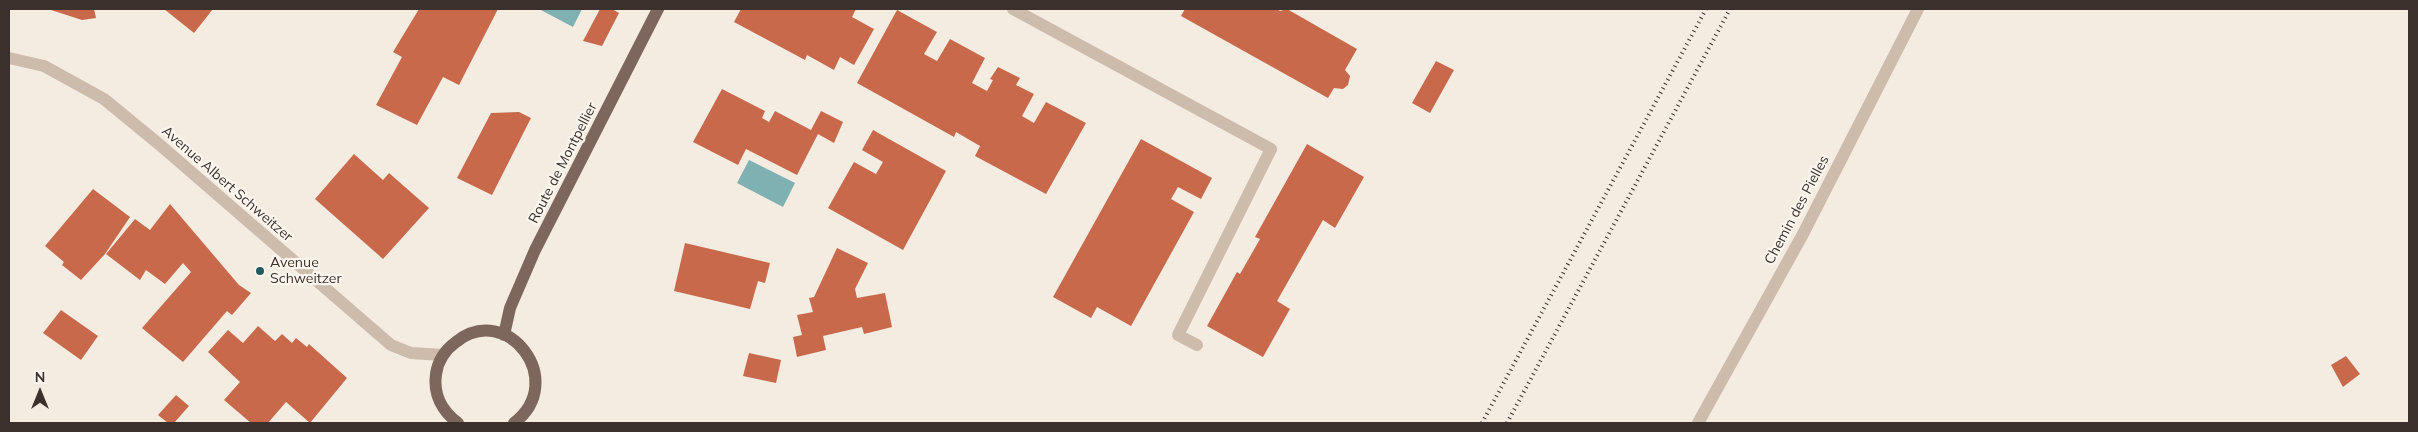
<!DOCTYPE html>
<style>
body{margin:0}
#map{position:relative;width:2418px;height:432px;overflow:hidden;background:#f4ebe1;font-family:Mulish,sans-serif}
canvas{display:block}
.frame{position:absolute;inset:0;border:10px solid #3b302b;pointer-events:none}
.north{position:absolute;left:15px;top:367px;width:50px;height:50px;-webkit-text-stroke:4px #fbf5ee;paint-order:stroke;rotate:0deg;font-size:14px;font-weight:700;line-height:20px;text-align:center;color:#3b302b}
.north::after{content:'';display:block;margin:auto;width:18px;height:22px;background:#3b302b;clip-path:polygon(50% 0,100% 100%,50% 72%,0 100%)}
</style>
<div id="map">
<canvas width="2418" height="432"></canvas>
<div class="frame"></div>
<div class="north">N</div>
</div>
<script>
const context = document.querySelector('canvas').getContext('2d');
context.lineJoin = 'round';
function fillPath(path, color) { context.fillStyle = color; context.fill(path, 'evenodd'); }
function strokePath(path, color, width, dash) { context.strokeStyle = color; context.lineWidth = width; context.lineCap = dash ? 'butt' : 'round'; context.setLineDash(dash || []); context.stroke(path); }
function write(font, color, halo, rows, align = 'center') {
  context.font = font + ' Mulish,sans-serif'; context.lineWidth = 4.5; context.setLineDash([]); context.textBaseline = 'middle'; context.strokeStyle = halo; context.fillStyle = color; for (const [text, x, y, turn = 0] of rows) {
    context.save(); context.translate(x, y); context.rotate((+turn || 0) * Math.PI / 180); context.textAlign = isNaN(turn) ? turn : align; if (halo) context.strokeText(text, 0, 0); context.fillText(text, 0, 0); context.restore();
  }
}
fillPath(new Path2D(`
 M539 9H582L573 27Z
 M749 160 795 183 783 207 737 183Z`), '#7fb0b2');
fillPath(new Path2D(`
 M48 9H94L96 18 82 20Z
 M164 9H213L194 33Z
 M419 9H498L459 85 443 77 417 125 376 105 402 57 393 52Z
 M600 9H612L619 13 602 46 583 41Z
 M741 9H856L852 17 874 29 854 65 840 57 834 70 807 55 805 60 734 22Z
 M1185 9H1277L1280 11 1287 9 1357 49 1345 70 1350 76 1348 85 1343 89 1334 88 1328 98 1181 16Z
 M897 10 937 32 924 54 937 61 950 39 985 58 972 83 987 91 993 80 990 79 998 67 1020 78 1016 85 1034 94 1022 116 1034 123 1046 102 1086 123 1046 194 975 156 980 146 956 132 954 137 857 83Z
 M1436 61 1454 70 1430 113 1412 103Z
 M722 89 765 111 762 118 769 122 775 111 811 130 821 111 843 122 834 143 818 134 797 175 746 149 738 165 693 142Z
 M519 112 531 118 492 195 457 178 491 113Z
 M873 130 946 171 903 250 828 208 854 162 876 174 883 162 862 150Z
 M1141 139 1212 178 1201 199 1178 187 1171 199 1194 212 1131 326 1097 307 1091 318 1053 297Z
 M1307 144 1364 177 1335 228 1323 220 1277 301 1290 309 1263 357 1207 326 1237 272 1240 274 1260 239 1255 237Z
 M354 154 383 180 389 173 429 208 383 259 315 199Z
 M93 189 130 217 105 254 81 280 62 265 64 262 45 246Z
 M170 204 239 285 251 293 232 315 227 311 183 362 142 328 191 272 183 263 165 284 146 270 140 280 106 254 135 219 150 230Z
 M685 243 770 263 765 283 758 281 750 309 674 291Z
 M837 248 868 263 855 289 857 298 885 293 892 327 864 334 862 327 823 336 826 350 797 357 793 337 802 335 797 315 813 312 809 298 814 297Z
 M61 310 98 336 81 360 43 333Z
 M258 326 275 341 282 334 292 343 296 338 307 347 309 344 347 378 310 423 286 402 268 423H251L224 400 240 382 208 352 228 330 243 343Z
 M749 353 781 360 776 383 743 376Z
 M2346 356 2360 374 2343 387 2331 365Z
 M176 395 189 406 174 423H168L158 415Z`), '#c8694b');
strokePath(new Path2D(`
 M1013 9 1271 149 1178 335 1197 345
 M9 58 44 66 104 99 160 145 391 345 411 353 443 355
 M1698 423 1803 234 1918 9`), '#cdbbac', 12);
strokePath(new Path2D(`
 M504 335 510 308 535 250 658 9
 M458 423C442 411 433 394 436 374 438 360 445 350 456 342 507 301 569 381 514 423`), '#7d675c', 12);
strokePath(new Path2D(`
 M1482 423 1706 9
 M1507 423 1730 9`), '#3b302b', 4, [1, 4]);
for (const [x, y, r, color] of [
 [260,271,5,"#1f5a5e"]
]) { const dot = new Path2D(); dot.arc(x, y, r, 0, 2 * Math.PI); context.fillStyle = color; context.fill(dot); strokePath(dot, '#fbf5ee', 2); }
write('14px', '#3b302b', '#fbf5ee', [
 ["Route de Montpellier",563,163,-63],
 ["Avenue Albert Schweitzer",227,184,41],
 ["Chemin des Pielles",1797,210,-62]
]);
write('14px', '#3b302b', '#fbf5ee', [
 ["Avenue",270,263],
 ["Schweitzer",270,279]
], 'left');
</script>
